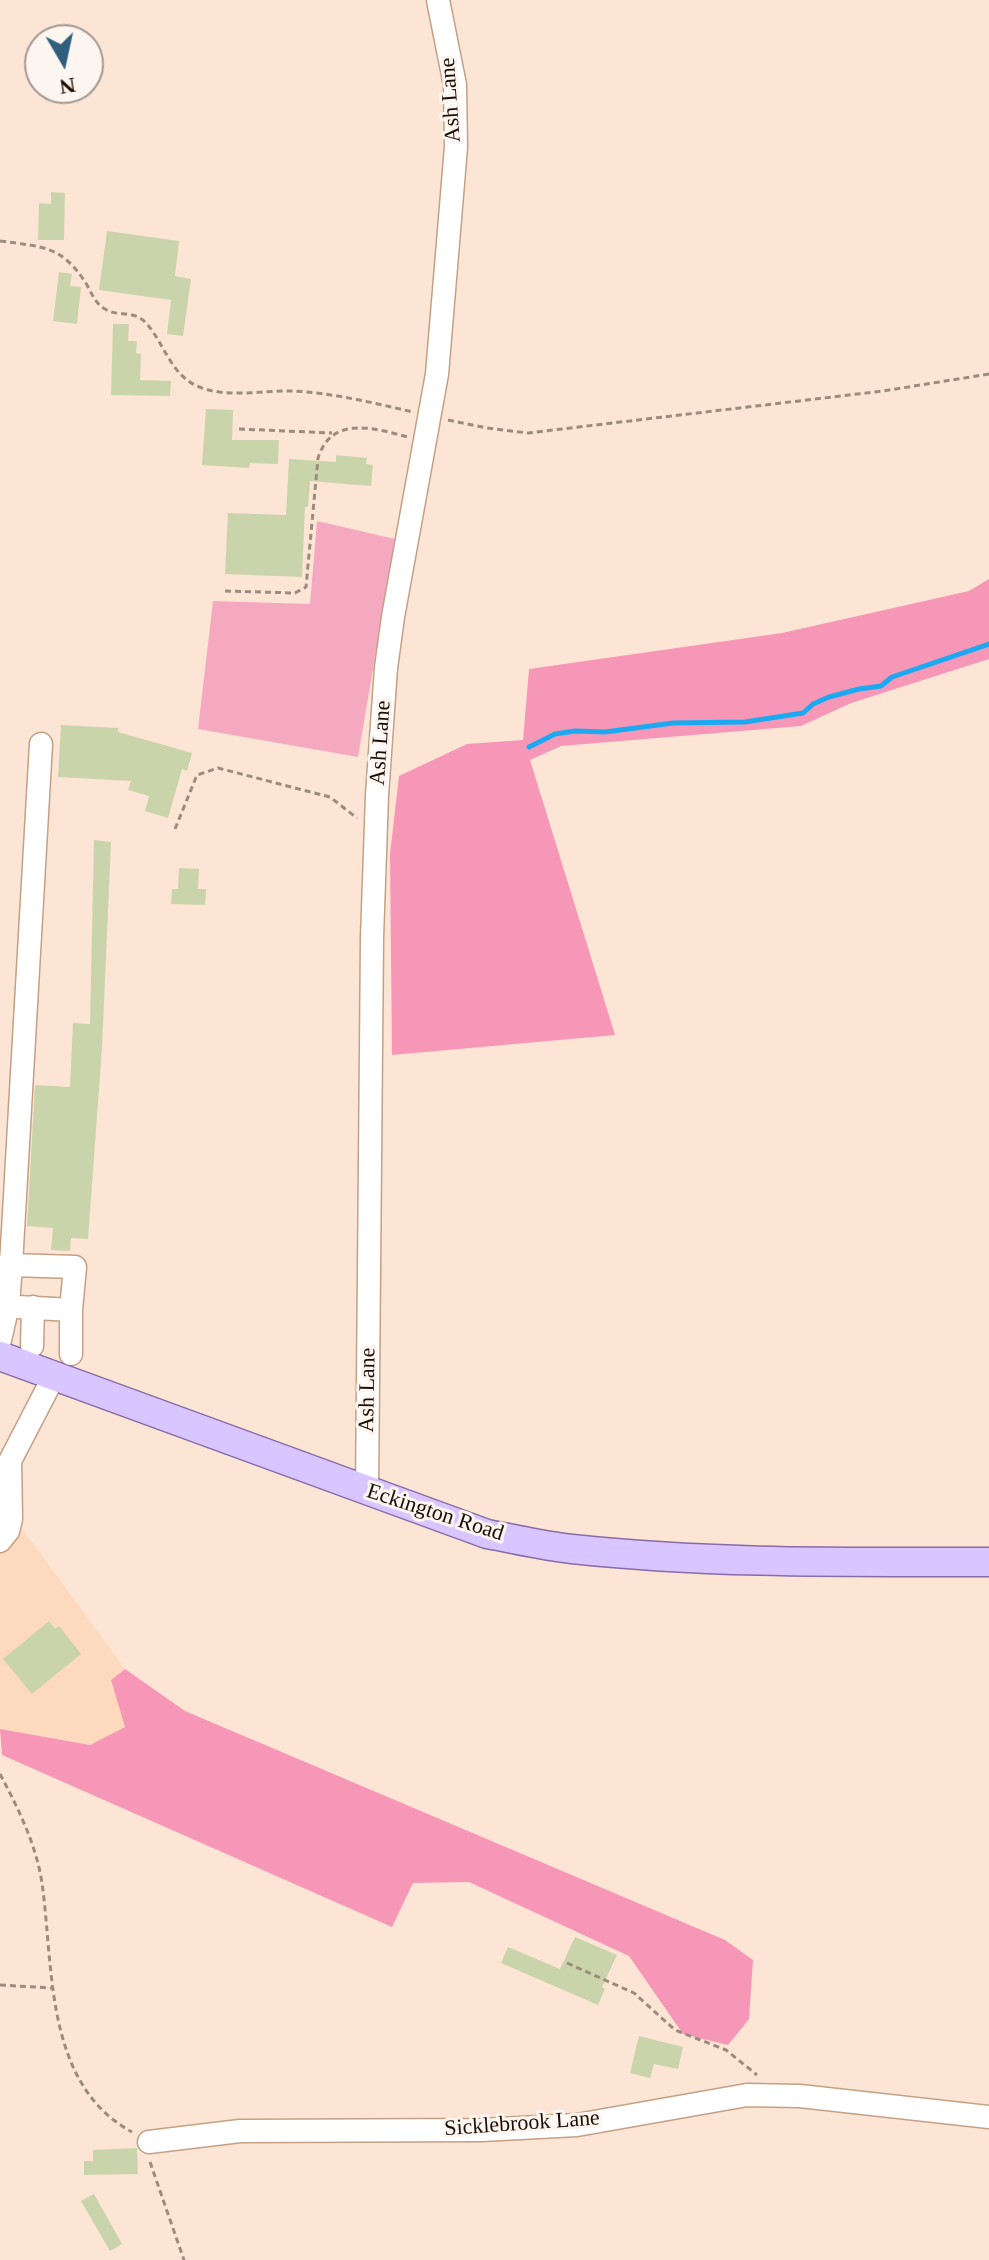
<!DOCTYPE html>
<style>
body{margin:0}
#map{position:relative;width:989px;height:2260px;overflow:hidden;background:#fce5d4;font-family:"Times New Roman",serif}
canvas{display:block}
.north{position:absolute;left:24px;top:24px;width:80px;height:80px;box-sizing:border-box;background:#fdf5f0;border:2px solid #a39992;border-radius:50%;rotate:171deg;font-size:22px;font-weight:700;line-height:32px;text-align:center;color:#1b0e05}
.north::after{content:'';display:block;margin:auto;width:28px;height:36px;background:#2e5f7d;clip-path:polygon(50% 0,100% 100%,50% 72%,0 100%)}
</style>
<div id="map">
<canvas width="989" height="2260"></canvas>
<div class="north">N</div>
</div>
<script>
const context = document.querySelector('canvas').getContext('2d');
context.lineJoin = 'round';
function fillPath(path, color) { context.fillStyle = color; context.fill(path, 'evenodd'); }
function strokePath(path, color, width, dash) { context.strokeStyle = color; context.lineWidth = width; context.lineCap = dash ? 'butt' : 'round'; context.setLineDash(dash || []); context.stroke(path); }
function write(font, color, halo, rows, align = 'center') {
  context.font = font + ' "Times New Roman",serif'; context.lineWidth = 6; context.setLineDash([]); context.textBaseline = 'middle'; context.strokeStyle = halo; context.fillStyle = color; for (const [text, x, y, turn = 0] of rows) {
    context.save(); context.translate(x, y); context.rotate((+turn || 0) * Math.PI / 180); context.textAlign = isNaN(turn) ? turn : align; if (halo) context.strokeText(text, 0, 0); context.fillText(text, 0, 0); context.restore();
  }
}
fillPath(new Path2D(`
 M0 1524 23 1530 125 1669 111 1681 126 1727 90 1745 0 1729Z`), '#fdd9be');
fillPath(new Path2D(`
 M317 521 395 539 358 757 198 729 213 601 310 604Z`), '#f5a9c1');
fillPath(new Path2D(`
 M989 579V659L851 703 801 726 561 746 530 760 615 1035 392 1055 390 854 399 776 467 744 523 740 529 669 782 633 969 591Z
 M125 1669 185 1711 725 1940 753 1960 749 2019 728 2045 683 2034 629 1956 469 1882 413 1883 392 1927 2 1755 0 1729 90 1745 125 1727 111 1680Z`), '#f797b8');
strokePath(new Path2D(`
 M529 747 555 734 575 731 605 732 673 723 745 722 803 713 813 704 829 697 859 689 881 686 892 677 989 644`), '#1baaf1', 5);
fillPath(new Path2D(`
 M51 192 65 193 64 240H38L39 203 51 204Z
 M107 231 179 241 175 276 191 279 183 336 167 334 171 300 99 290Z
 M59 272 72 274 70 286 81 287 77 324 53 321Z
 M113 324H129L128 341H137L136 353 141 354 140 380 171 381 170 396 111 395Z
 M206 409 233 410 232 440H279L278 464 250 463 249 468 202 465Z
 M336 455 367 458 366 464 373 465 371 486 310 481 308 507H305L302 577 225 574 228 513 286 515 289 459 336 462Z
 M61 725 118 728V732L192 753 187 771 182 769 168 818 145 811 149 796 128 790 131 781 58 777Z
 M94 840 111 842 102 1048 88 1239 71 1238 70 1251 51 1250 53 1228 27 1226 35 1085 70 1087 73 1023 90 1024Z
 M179 868 199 869 198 889H206L205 905 171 904 172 889H178Z
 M49 1621 55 1629 59 1626 81 1654 32 1694 3 1659Z
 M575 1937 617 1955 602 1987 605 1989 598 2005 501 1963 508 1947 560 1969Z
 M639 2036 683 2047 678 2069 654 2064 650 2078 630 2073Z
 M137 2148 138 2174 84 2175V2161H93V2150Z
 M94 2194 122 2244 110 2251 81 2201Z`), '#cad4aa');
const minor = new Path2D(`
 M0 1267 11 1265 75 1267 71 1310 0 1306
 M0 1340 8 1305 11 1265 41 744
 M32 1346 33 1307
 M71 1354V1310
 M367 1492 372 938 377 795 386 668 393 617 437 374 456 147 455 85 438 0
 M0 1541 8 1531 11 1519 10 1461 54 1376
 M149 2142 240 2131 482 2130 577 2125 747 2095 800 2096 989 2117`);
const major = new Path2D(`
 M0 1356 487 1534C515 1539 544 1546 572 1549 711 1564 850 1562 989 1562`);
strokePath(minor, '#c4a085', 25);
strokePath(major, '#866ca8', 31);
strokePath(new Path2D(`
 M0 241C43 247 62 245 87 285 92 294 95 303 105 309 117 317 132 310 144 321 164 341 169 373 197 386 227 399 262 390 293 391 333 393 374 403 413 412
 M448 420 487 428 528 433 883 391 989 374
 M239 429 332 433
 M225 591 295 593 306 587 318 458C332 415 373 428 408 437
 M175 829 197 775 218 768 330 797 357 818
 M0 1774C18 1808 36 1844 42 1883 54 1968 44 2084 132 2132
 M567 1963 634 1993 675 2030 726 2050 757 2075
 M0 1985 52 1988
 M150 2162 184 2260`), '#9d8b7d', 3, [6, 4]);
strokePath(minor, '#fff', 22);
strokePath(major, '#d9c5ff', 28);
write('22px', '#1b0e05', '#fdf5f0', [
 ["Ash Lane",451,100,-94],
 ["Ash Lane",381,743,-86],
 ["Ash Lane",368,1390,-89],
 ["Eckington Road",435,1513,18],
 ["Sicklebrook Lane",522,2124,-4]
]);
</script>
